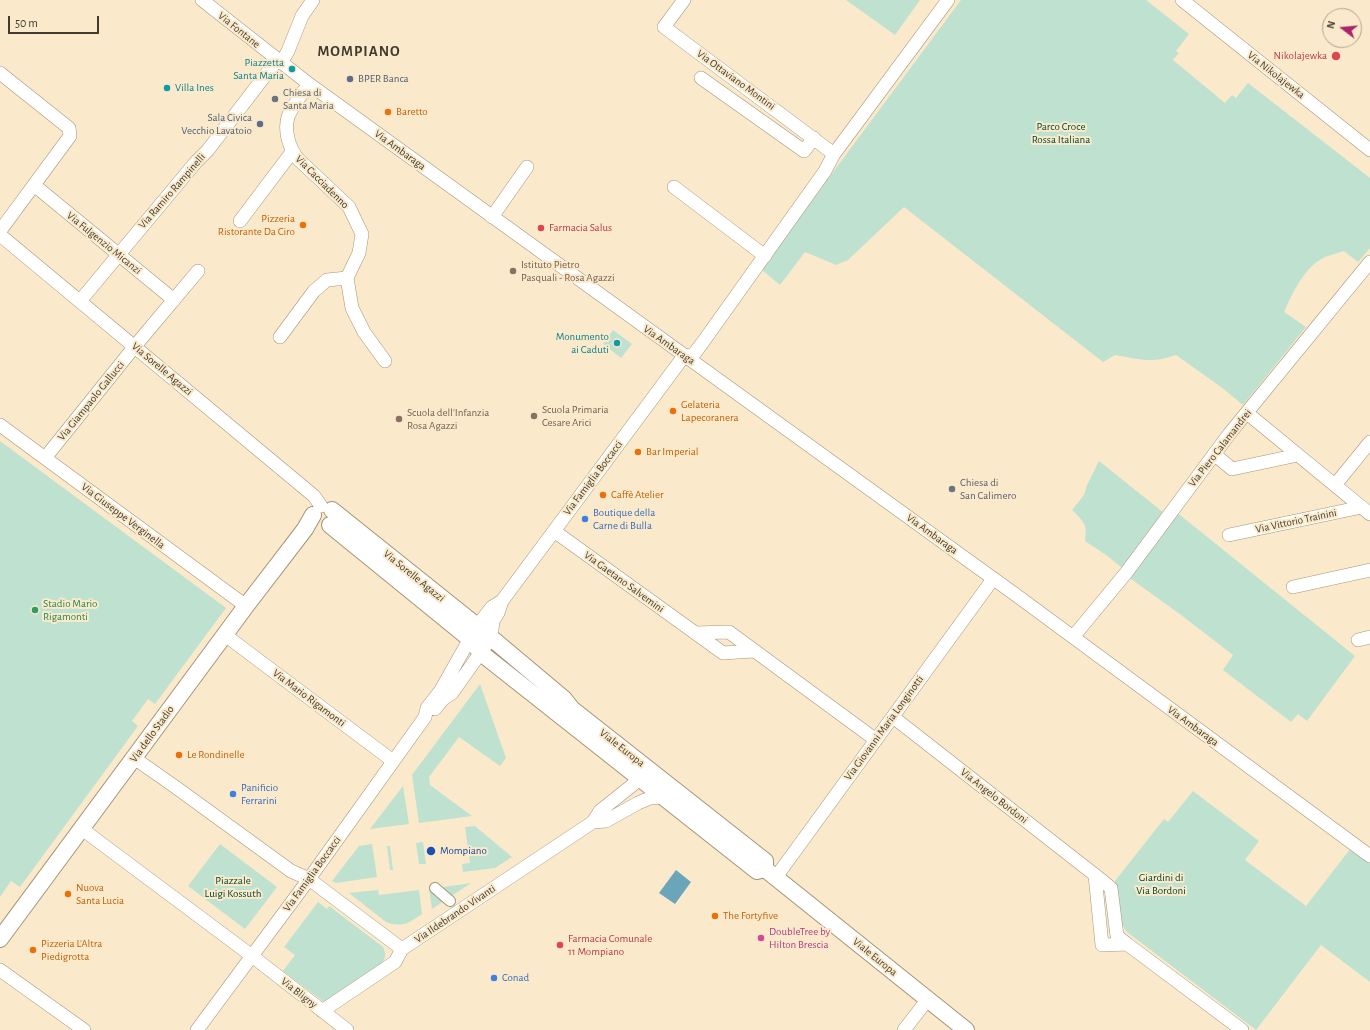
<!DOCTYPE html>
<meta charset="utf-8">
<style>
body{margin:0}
#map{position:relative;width:1370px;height:1030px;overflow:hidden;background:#faeacb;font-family:"Alegreya Sans",sans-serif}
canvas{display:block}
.north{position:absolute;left:1322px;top:8px;width:40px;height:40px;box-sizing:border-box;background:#faeacb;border:1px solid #b0a48d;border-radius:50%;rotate:286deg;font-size:11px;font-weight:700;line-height:16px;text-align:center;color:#423c30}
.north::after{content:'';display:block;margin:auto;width:14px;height:18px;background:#ab246c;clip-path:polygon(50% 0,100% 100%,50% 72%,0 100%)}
.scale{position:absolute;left:8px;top:16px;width:91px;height:18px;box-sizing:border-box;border:2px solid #423c30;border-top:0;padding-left:5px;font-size:12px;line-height:14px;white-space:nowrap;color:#423c30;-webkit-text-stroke:3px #faeacb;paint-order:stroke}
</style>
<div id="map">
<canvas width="1370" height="1030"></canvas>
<div class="north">N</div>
<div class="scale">50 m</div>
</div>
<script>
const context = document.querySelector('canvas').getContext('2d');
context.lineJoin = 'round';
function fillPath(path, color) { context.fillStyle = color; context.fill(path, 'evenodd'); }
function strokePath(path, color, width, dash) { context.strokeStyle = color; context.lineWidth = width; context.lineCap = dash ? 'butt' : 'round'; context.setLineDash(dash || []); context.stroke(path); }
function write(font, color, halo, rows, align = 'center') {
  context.font = font + ' "Alegreya Sans",sans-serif'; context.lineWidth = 4; context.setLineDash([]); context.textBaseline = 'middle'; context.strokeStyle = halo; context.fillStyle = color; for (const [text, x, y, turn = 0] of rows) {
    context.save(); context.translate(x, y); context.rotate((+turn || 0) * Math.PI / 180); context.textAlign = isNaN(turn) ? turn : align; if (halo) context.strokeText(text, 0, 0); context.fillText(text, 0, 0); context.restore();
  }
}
fillPath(new Path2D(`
 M846 0H920L895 35Z
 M961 0H1146L1189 34 1176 51 1179 53 1173 60 1225 103 1232 95 1236 98 1248 83 1370 178V248L1358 262 1344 251C1338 253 1331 255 1325 257 1305 266 1293 292 1284 312L1306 327 1243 405 1221 387 1176 355C1150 364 1140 359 1115 355L1103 362 904 207 848 260 836 265 805 252 780 285 761 269Z
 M613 330 632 344 621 358 603 344Z
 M0 441 226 608 155 704 148 699 132 721 138 726 20 887 11 881 0 897Z
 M1099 461 1164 513 1125 570 1106 555 1085 541C1088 524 1083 521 1072 510L1084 495 1087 485Z
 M1175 511 1355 656 1307 721 1298 714 1291 722 1223 670 1233 655 1181 615 1127 576Z
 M480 684 506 758 500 766 459 737 429 777 430 785 472 816 419 823 412 775Z
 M403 786 409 824 370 829Z
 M1193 791 1259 841 1245 860 1306 906 1351 848 1370 863V982L1321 945 1256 1030 1127 932C1116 918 1117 898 1115 881L1164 819 1168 822Z
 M475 826 512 857 495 868 463 872 462 864 470 863 465 827Z
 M423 842 426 864H419L416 843Z
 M220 844 277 887 245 929 188 886Z
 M372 844 377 877 336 883 332 881 359 846Z
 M387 846H390L393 870H390Z
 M471 883 432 909 429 889Z
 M378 890 379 895 419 890 422 914C409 923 402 928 386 922L349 893Z
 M318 902 327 909 329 906 383 947C386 954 386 957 382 963L324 1002 283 971 295 955 284 947Z`), '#bfe1cf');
fillPath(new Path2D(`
 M676 870 691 882 675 904 659 893Z`), '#6aa5b9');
const pedestrian = new Path2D(`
 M435 888 450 901`);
const minor = new Path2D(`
 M202 0 309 84 1016 595 1370 856
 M684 0 664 27 834 154
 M1182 0 1370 150
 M281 63 288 51 302 16 313 0
 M0 73 69 128 70 136 0 231
 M701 78 804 151 814 138
 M309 84C303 92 291 108 288 117 284 131 289 148 298 159L349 207 362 234 359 253 347 278 352 308 364 332 385 361
 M34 185 174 300
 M674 187 765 256
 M492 217 527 167
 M240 221 292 152
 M0 235 314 496 321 506
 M80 301 196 162 208 150 277 60
 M280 337 314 291 327 280 347 278
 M684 356 694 354 703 342 825 171 834 154 948 0
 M1247 413 1370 514
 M0 425 246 606
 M1214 454 1232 469 1298 455
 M45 458 135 346 198 271
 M1335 485 1370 442
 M554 531 723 653 753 651
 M1229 535 1362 507
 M1293 587 1370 570
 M695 633 729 632 876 740
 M225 635 393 761
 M1073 637 1126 573 1230 433 1370 262
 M1358 640 1370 637
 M435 709 443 699 452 693 491 638 493 621 498 613 502 601 684 356
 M893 717 1095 875 1102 945 1127 944 1242 1030
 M134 758 174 786 291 871 309 879 402 949
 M593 822 606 821 638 803 650 798 662 797
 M82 829 252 956 347 1030
 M1095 875 1111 888 1117 936 1127 944
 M776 877 993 579
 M0 970 84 1030
 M322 1011 395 962 402 949 593 822 600 811 640 779
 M197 1030 309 879 425 717 427 708 441 690 477 626 492 607 502 601
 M904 1030 928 999`);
const tertiary = new Path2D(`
 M332 510 477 626 564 699 572 709 765 861V869
 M330 525 470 639 481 653 757 871 765 869 966 1030
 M0 939 246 606 305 529 313 515`);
strokePath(pedestrian, '#a49578', 12);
strokePath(minor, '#a49578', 14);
strokePath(tertiary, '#a49578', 18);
strokePath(pedestrian, '#fff', 10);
strokePath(minor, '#fff', 13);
strokePath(tertiary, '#fff', 16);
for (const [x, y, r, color] of [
 [1336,56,5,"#e0444e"],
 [292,69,4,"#0f9aa8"],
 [350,79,4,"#5c6f8a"],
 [167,88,4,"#0f9aa8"],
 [275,99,4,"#6b7280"],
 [388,112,4,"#e8710a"],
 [260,124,4,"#5c6f8a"],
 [303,225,4,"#e8710a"],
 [541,228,4,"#e0444e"],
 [513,271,4,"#8d6e63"],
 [617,343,4,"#0f9aa8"],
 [673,411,4,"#e8710a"],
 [534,416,4,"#8d6e63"],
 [399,419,4,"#8d6e63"],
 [638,452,4,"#e8710a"],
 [952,489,4,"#6b7280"],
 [603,495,4,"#e8710a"],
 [585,519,4,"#3f7fe0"],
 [35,610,4,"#2e9e5b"],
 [179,755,4,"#e8710a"],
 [233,794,4,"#3f7fe0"],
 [431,851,5,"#1a4fb4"],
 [68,894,4,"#e8710a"],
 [715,916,4,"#e8710a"],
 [761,938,4,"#d1479c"],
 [560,945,4,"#e0444e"],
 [33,950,4,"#e8710a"],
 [494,978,4,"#3f7fe0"]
]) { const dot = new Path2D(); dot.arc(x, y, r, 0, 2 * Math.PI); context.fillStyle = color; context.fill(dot); strokePath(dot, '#faeacb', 1.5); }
write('11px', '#423c30', '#faeacb', [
 ["Via Fontane",239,30,39],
 ["Via Nikolajewka",1276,75,38],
 ["Via Ottaviano Montini",736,80,36],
 ["Via Ambaraga",400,150,36],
 ["Via Cacciadenno",322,182,45],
 ["Via Ramiro Rampinelli",172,191,-49],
 ["Via Fulgenzio Micanzi",104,243,39],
 ["Via Ambaraga",669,345,35],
 ["Via Sorelle Agazzi",162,369,40],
 ["Via Giampaolo Gallucci",91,401,-51],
 ["Via Piero Calamandrei",1220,448,-52],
 ["Via Famiglia Boccacci",593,478,-53],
 ["Via Giuseppe Verginella",123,516,37],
 ["Via Vittorio Trainini",1296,521,-12],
 ["Via Ambaraga",932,534,36],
 ["Via Sorelle Agazzi",414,576,39],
 ["Via Gaetano Salvemini",624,582,36],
 ["Via Mario Rigamonti",309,698,37],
 ["Via Ambaraga",1193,726,36],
 ["Via Giovanni Maria Longinotti",884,728,-54],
 ["Via dello Stadio",152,734,-54],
 ["Viale Europa",622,748,38],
 ["Via Angelo Bordoni",994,796,38],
 ["Via Famiglia Boccacci",312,874,-54],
 ["Via Ildebrando Vivanti",455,914,-34],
 ["Viale Europa",875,957,39],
 ["Via Bligny",299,993,38]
]);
write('11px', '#be3a42', '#faeacb', [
 ["Nikolajewka",1327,56,"right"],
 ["Farmacia Salus",549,228],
 ["Farmacia Comunale",568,939],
 ["11 Mompiano",568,952]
], 'left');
write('11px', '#0d838f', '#faeacb', [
 ["Piazzetta",284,63],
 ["Santa Maria",284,76],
 ["Villa Ines",175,88,"left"],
 ["Monumento",609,337],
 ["ai Caduti",609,350]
], 'right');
write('11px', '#4e5e75', '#faeacb', [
 ["BPER Banca",358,79],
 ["Sala Civica",252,118,"right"],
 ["Vecchio Lavatoio",252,131,"right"]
], 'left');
write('11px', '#5b616d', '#faeacb', [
 ["Chiesa di",283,93],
 ["Santa Maria",283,106],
 ["Chiesa di",960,483],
 ["San Calimero",960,496]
], 'left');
write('11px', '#c56008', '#faeacb', [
 ["Baretto",396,112],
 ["Pizzeria",295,219,"right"],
 ["Ristorante Da Ciro",295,232,"right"],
 ["Gelateria",681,405],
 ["Lapecoranera",681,418],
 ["Bar Imperial",646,452],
 ["Caffè Atelier",611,495],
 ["Le Rondinelle",187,755],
 ["Nuova",76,888],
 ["Santa Lucia",76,901],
 ["The Fortyfive",723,916],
 ["Pizzeria L'Altra",41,944],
 ["Piedigrotta",41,957]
], 'left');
write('11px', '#00462d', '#faeacb', [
 ["Parco Croce",1061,127],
 ["Rossa Italiana",1061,140],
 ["Giardini di",1161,878],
 ["Via Bordoni",1161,891],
 ["Piazzale",233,881],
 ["Luigi Kossuth",233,894]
]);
write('11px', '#785e54', '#faeacb', [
 ["Istituto Pietro",521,265],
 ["Pasquali - Rosa Agazzi",521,278],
 ["Scuola Primaria",542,410],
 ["Cesare Arici",542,423],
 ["Scuola dell'Infanzia",407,413],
 ["Rosa Agazzi",407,426]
], 'left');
write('11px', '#366cbe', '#faeacb', [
 ["Boutique della",593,513],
 ["Carne di Bulla",593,526],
 ["Panificio",241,788],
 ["Ferrarini",241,801],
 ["Conad",502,978]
], 'left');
write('11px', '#27864d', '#faeacb', [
 ["Stadio Mario",43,604],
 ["Rigamonti",43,617]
], 'left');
write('11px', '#164399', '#faeacb', [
 ["Mompiano",440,851]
], 'left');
write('11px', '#b23c85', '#faeacb', [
 ["DoubleTree by",769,932],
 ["Hilton Brescia",769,945]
], 'left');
context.letterSpacing = '1px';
write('bold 15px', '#423c30', '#faeacb', [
 ["MOMPIANO",359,51]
]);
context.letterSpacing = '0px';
</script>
